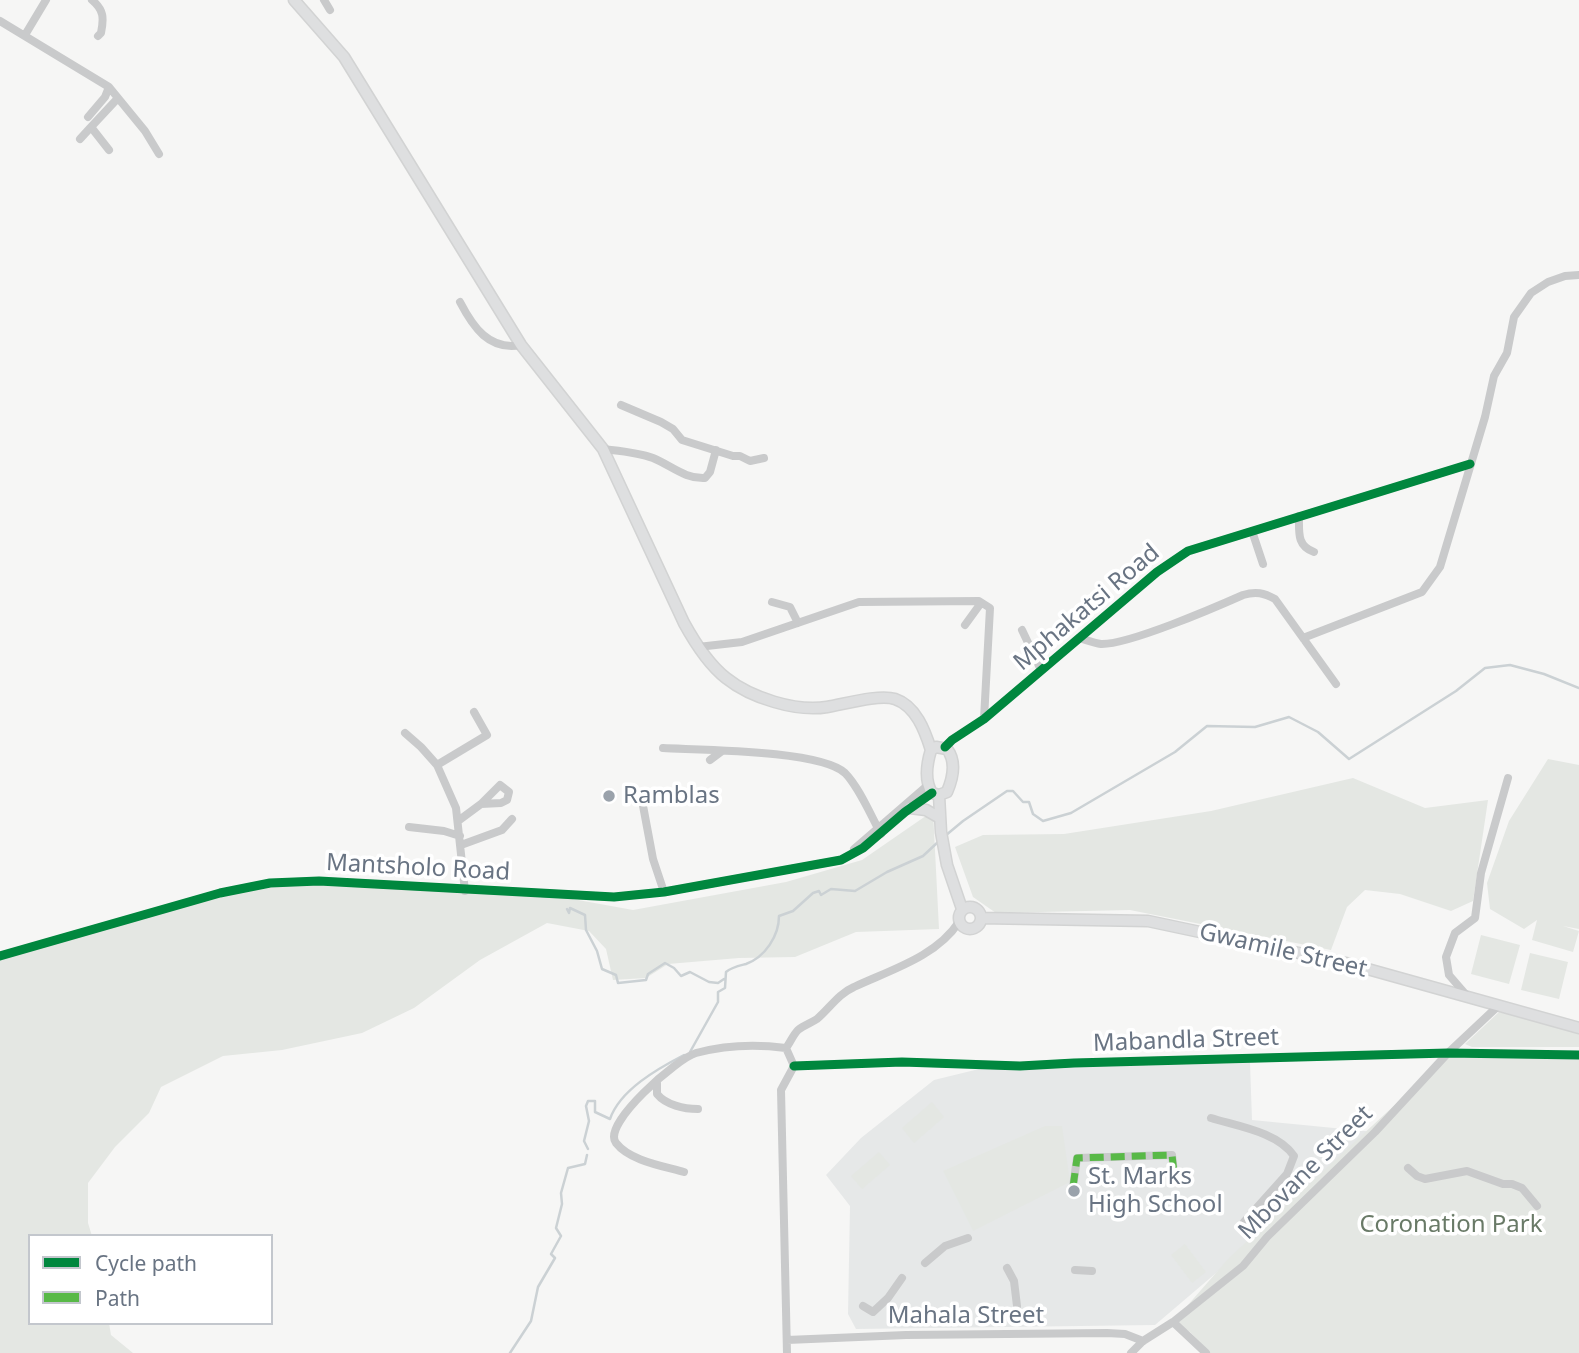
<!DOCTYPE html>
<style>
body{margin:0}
#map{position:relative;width:1579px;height:1353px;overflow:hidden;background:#f6f6f5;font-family:"Noto Sans",sans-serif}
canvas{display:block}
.legend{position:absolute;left:28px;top:1234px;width:245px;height:91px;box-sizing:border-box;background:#fff;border:2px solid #c3c7cd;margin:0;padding:9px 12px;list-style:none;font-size:21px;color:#697483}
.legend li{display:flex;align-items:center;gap:14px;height:35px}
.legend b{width:35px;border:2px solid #c3c7cd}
</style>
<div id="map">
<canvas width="1579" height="1353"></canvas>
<ul class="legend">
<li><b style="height:9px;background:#00873e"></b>Cycle path</li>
<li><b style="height:9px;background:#58b947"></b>Path</li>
</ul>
</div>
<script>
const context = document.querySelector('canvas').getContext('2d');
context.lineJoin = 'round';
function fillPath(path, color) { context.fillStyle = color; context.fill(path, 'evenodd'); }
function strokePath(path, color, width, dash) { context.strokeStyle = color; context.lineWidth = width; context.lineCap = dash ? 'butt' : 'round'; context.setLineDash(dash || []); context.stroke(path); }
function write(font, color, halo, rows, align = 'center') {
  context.font = font + ' "Noto Sans",sans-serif'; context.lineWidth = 7; context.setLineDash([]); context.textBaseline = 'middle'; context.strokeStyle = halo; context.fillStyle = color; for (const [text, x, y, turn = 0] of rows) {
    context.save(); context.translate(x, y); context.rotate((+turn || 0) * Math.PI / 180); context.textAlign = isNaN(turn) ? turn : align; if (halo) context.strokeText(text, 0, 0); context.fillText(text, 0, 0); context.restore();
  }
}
fillPath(new Path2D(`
 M1250 1063 1252 1120 1375 1132 1256 1239 1155 1325 856 1329 848 1314 850 1206 826 1175 861 1138 934 1080 979 1069Z`), '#e6e8e8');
fillPath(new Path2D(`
 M1548 759 1579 765V929L1563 926 1579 931 1573 952 1532 940 1537 920 1524 929 1490 909 1487 883 1509 821Z
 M1353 778 1425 808 1488 800 1473 901 1451 911 1400 894 1365 890 1347 907 1331 950 1130 910 996 913 973 897 955 847 983 835 1064 834 1211 811Z
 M933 811 939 929 856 932 795 957 739 958 668 964 646 978 613 980 606 949 589 931 547 923 480 960 414 1008 362 1033 282 1050 223 1056 161 1087 149 1113 115 1147 88 1183V1223L92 1236H30V1323H109L111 1335 133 1353H0V956L220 893 295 882 545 894 633 910 786 882 862 860Z
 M1481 935 1520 945 1509 984 1471 974Z
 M1530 953 1568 962 1559 999 1521 990Z
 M1499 1012 1579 1031V1047H1472L1465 1044Z
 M1451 1053 1579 1055V1353H1210L1190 1332 1173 1322 1229 1258Z
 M932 1102 944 1117 914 1143 902 1128Z
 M1045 1126H1062L1070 1182 973 1231 943 1171Z
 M879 1152 890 1165 862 1189 851 1176Z
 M1185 1244 1206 1272 1192 1283 1171 1255Z`), '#e4e7e3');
strokePath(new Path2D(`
 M945 836 963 821 1007 791H1013L1023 802H1029L1033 814 1043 821 1071 813 1175 752 1207 726 1255 727 1289 717 1318 732 1349 759 1456 691 1485 668 1510 665 1544 674 1579 688
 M567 909 569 913 570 908 585 915 586 930 597 951 602 969 616 975 618 983 646 980 648 974 665 963 674 968 681 976 690 972 709 982 718 983 724 979
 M690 1052 718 1002V992L725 988 726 972C732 967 738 966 746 964 765 957 779 936 779 916L793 911 813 893 819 891 821 895 831 889 855 891 887 872 923 856 938 842
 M588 1149 584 1141 589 1121 586 1106 588 1101H595V1112L610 1119C620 1090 657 1069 684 1055
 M510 1353 531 1321 538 1287 555 1258 551 1254 561 1236 556 1228 562 1204 561 1193 568 1168 585 1164 587 1155`), '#cbd1d4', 2.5);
const major = new Path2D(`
 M294 0 344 57 521 345 603 449 684 623C695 643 708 664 726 678 751 698 796 712 827 707 845 704 879 694 895 699 916 706 925 731 931 750
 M936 747 947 749C957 762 953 778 947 792L939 795 932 793C924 780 927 763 931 750Z
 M939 795 941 832 947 865 962 909
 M910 808 926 810 940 818
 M959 918a11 11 0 1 1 22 0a11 11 0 1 1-22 0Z
 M981 918 1148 921 1346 963 1579 1028`);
strokePath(major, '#d2d3d3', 13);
strokePath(new Path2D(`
 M92 0C104 10 104 18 101 33L98 36
 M324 0 330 10
 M0 21 109 87 105 97 88 117
 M25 35 46 0
 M118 98 145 131 159 154
 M80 139 91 127
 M109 150 91 127 118 98 109 87
 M460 302C473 327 489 351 521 345
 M621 405 661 422 673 429 682 440 733 456H740L750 461 764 458
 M603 449C620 451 637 452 653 458 672 466 685 479 705 478L710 472 716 450
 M1299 516C1299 533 1297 546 1314 552
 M1252 531 1263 564
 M772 602 790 607 798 623
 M965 625 981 603
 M1022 630 1041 670
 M1079 638C1086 640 1094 643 1101 644 1128 645 1216 607 1243 595 1256 591 1264 593 1275 599L1336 684
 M1303 638 1422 592 1440 567 1485 417 1494 376 1507 353 1514 317 1531 293 1548 282 1565 276 1579 275
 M698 647 742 642 859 602 979 601 990 608 984 719
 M405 733 421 747 437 765
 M945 747 952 740 984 719 1157 572 1188 551 1470 464
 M663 748C700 750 820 750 845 773 859 787 871 816 881 834
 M710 760 722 751
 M641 795 653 859 664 892
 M458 821 481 804 501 803 507 800 509 792 500 785 481 804
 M409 827 444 831 460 836
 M461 845 502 830 512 819
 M854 849 928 785
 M465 891 456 808 437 765 487 735 474 712
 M0 956 220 893 270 883 319 881 614 897 664 892 841 860 863 848 905 812 932 793
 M1468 997 1449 975 1446 957 1455 933 1475 918 1481 873 1508 778
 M794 1066 902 1062 1020 1066 1074 1063 1448 1053 1579 1055
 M657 1083V1094C666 1105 684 1109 698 1109
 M1211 1118C1237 1126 1278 1132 1294 1156L1287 1174 1244 1222
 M1408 1168 1417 1176 1425 1179 1467 1171 1503 1184H1512L1522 1188 1537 1206
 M684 1172C663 1166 630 1161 616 1143 601 1124 678 1058 696 1053 726 1045 756 1044 786 1048
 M1073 1187 1077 1158 1172 1155 1175 1181
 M925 1263 945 1246 968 1238
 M1007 1268 1014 1281 1017 1306
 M1075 1270 1092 1271
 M863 1306 873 1312 888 1298 902 1278
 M1173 1322 1206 1353
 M787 1340 906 1335 1107 1333 1125 1334 1143 1341
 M787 1353 781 1090 794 1066 786 1048C790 1043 793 1035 798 1030 804 1025 811 1023 817 1019 830 1008 838 994 854 987 890 970 936 957 959 922
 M1131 1353 1143 1341 1173 1322 1243 1266 1267 1237 1375 1132 1448 1053 1497 1007`), '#c9cacb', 8);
strokePath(major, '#dedfe0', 10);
strokePath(new Path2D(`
 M1073 1187 1077 1158 1172 1155 1175 1181`), '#58b947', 7, [14, 7]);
strokePath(new Path2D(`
 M945 747 952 740 984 719 1157 572 1188 551 1470 464
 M0 956 220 893 270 883 319 881 614 897 664 892 841 860 863 848 905 812 932 793
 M794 1066 902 1062 1020 1066 1074 1063 1448 1053 1579 1055`), '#00873e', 9);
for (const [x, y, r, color] of [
 [609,796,7,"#9aa2ab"],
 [1074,1191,7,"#9aa2ab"]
]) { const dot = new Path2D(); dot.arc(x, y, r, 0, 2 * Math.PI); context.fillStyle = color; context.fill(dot); strokePath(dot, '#fff', 2.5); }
write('24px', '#697483', '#fff', [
 ["Mphakatsi Road",1087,608,-40],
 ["Mantsholo Road",418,868,3],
 ["Gwamile Street",1283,951,13],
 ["Mabandla Street",1186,1041,-2],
 ["Mbovane Street",1306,1173,-45],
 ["Mahala Street",966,1316]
]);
write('24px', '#697483', '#fff', [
 ["Ramblas",623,796],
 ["St. Marks",1088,1177],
 ["High School",1088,1205]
], 'left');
write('24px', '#697a67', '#fff', [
 ["Coronation Park",1451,1225]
]);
</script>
